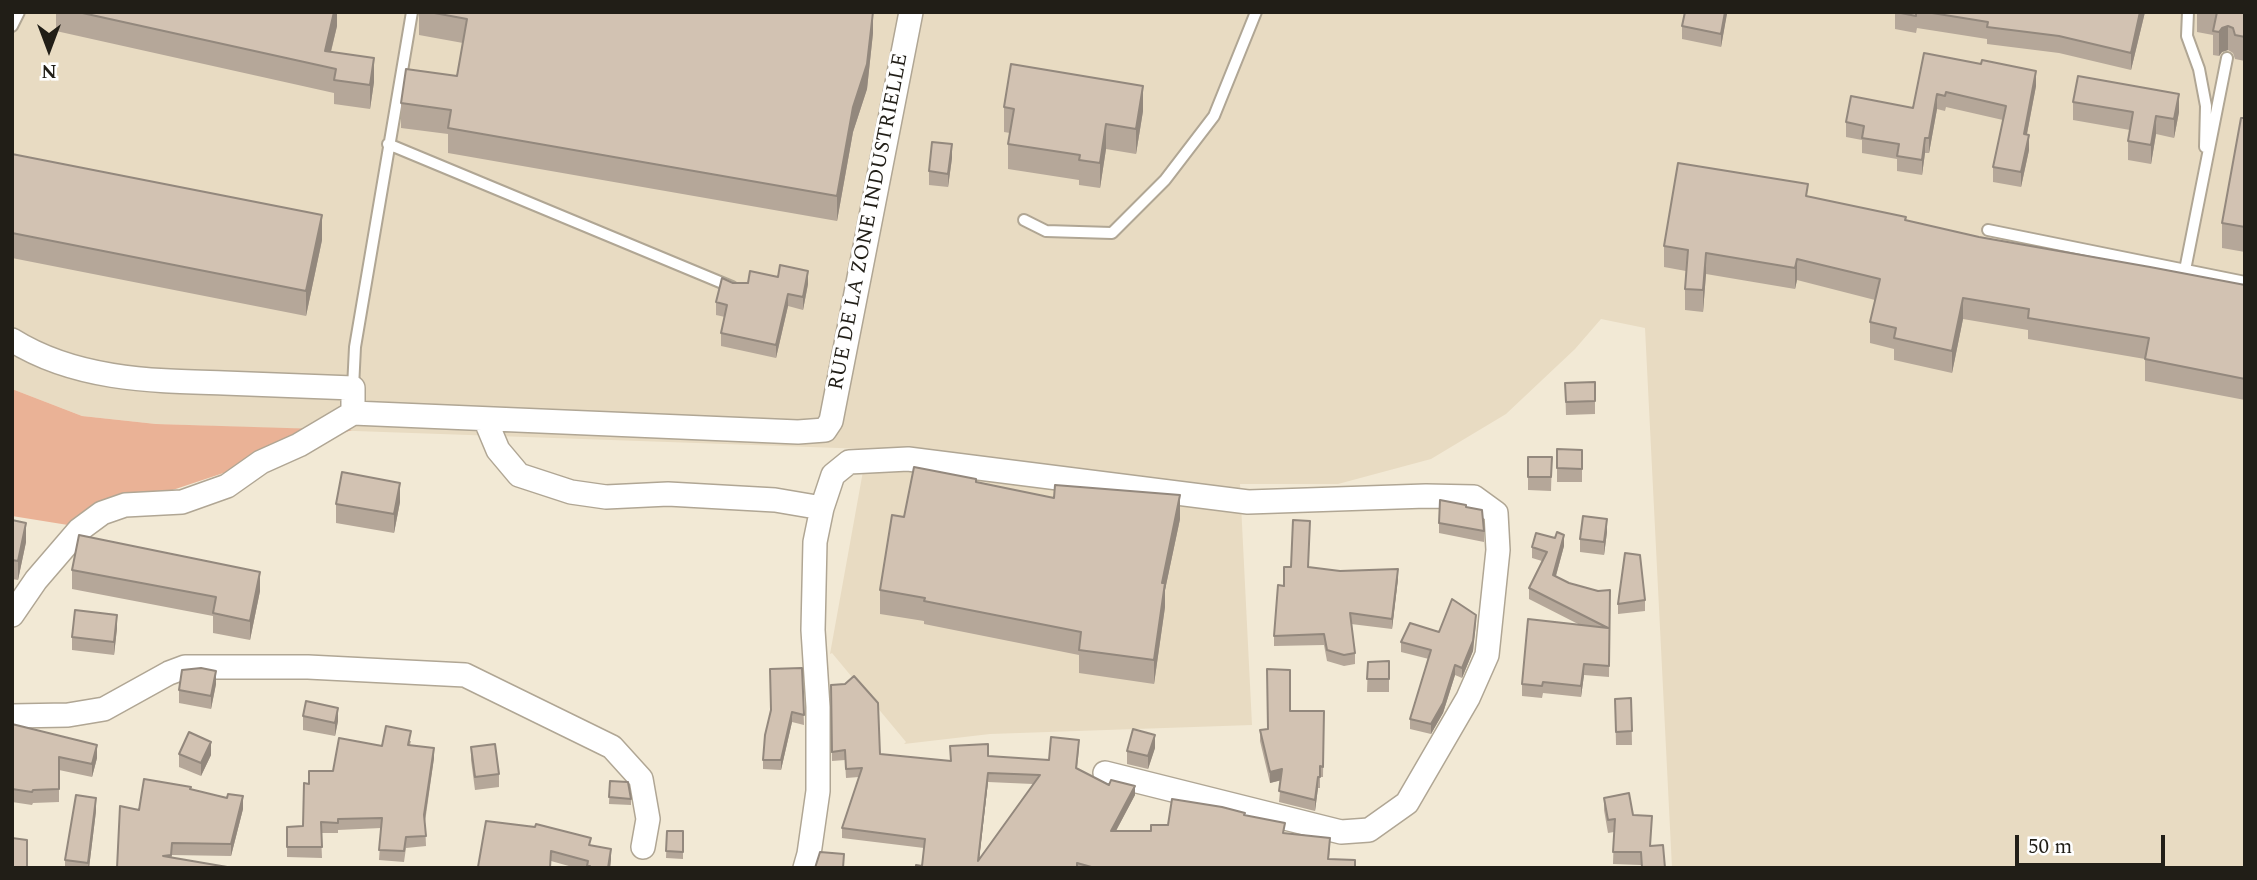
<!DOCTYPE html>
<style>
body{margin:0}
#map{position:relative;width:2257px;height:880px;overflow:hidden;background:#f2e9d5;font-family:Spectral,serif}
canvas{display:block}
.frame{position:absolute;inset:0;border:14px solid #211e17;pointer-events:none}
.north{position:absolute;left:14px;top:14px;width:70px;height:70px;-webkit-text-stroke:5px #fff;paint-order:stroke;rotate:180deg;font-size:19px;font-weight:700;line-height:28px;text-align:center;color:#211e17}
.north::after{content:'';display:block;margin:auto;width:24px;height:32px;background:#211e17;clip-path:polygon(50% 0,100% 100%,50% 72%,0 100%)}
.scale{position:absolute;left:2015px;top:835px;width:150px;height:32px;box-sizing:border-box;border:4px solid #211e17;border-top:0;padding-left:9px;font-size:21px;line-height:24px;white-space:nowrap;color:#211e17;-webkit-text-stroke:5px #fff;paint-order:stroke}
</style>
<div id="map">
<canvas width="2257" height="880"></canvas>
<div class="frame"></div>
<div class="north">N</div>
<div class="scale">50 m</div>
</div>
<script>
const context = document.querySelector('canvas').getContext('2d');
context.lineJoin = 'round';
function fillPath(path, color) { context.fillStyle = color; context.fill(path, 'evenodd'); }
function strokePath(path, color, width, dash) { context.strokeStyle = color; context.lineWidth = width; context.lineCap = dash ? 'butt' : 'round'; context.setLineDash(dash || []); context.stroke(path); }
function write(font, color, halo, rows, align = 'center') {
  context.font = font + ' Spectral,serif'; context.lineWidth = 6; context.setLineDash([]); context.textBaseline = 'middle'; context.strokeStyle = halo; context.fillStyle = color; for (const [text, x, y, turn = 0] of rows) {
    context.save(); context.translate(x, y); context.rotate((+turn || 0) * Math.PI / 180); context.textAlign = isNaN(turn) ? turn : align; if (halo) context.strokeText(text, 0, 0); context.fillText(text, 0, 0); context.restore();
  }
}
fillPath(new Path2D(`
 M12 12H2245V868H1672L1645 328 1601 319 1575 349 1506 414 1431 459 1338 484H1240L1252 725 990 734 904 744 906 742 832 653 830 654 867 449 156 424 82 416 12 389Z`), '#e8dbc2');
fillPath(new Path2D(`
 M12 389 82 416 156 424 352 430 68 525 12 516Z`), '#eab296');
const lane = new Path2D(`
 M2188 12 2187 36 2199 69 2206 106 2205 147
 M12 26 19 12
 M388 144 732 287
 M1024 220 1046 231 1112 233 1165 180 1214 116 1256 12
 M1988 230 2245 282
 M2185 270 2227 58
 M353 388 355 347 412 12`);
const street = new Path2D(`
 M12 340C76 380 152 381 224 383 267 385 310 386 353 388V413
 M485 419 498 450 519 475 571 492 606 497 668 494 775 500 822 508
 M12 615 36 580 79 530 102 513 125 505 182 502 227 486 261 462 299 445 353 413 798 432 825 430 831 421 911 12
 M12 716 68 715 104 709 169 673 185 667H308L465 675 612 747 641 779 648 819 643 847
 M805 868 809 854 818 791V707L813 630 815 542 822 508 833 475 849 462 908 459 1248 502 1426 496 1474 497 1496 513 1498 550 1487 655 1468 698 1407 803 1369 830 1341 832 1105 773`);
strokePath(lane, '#b0a694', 14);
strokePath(street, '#b0a694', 26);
strokePath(lane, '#fff', 10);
strokePath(street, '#fff', 23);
fillPath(new Path2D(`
 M56 12H337V26L331 52 374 82 370 109 334 104V93L56 31Z
 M419 12H873V33L867 89 853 132 837 221 448 153V134L401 128V103L457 76 463 43 419 35Z
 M1727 12 1721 47 1682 39V26Z
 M1895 12H2145L2131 70 2059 53 1987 44V39L1917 28 1916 33 1895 29Z
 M2197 12H2245V61L2235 59 2233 53 2228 50 2222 52 2219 56 2213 55V35L2197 32Z
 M1924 53 2036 86 2027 134 2029 150 2021 187 1993 182V167L2003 120 1946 107 1945 111 1937 109 1929 153H1925L1922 175 1897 171V159L1862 153V140L1846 137V122L1913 108Z
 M2073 102 2179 112 2174 138 2156 134 2151 164 2128 160V141L2130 130 2073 120Z
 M1004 107 1143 111 1136 154 1106 149 1100 188 1079 185V180L1008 169V144L1010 133 1004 132Z
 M2245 118V252L2222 248V223Z
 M12 154 322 240 306 316 12 258Z
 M952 158 948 187 929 185V171Z
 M1808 197 1979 237 2245 285V400L2145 381V359L2028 339V330L1963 319 1952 373 1894 360V349L1870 343V322L1875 300 1797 280 1795 289 1706 274 1703 312 1685 310V289L1686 271 1664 267V246Z
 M733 283 808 284 803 310 788 306 776 358 721 346V333L725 317 716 315V302Z
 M1595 382V414L1566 415 1565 383Z
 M1557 449 1582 450V482H1557Z
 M1528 457H1552L1551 491 1528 490Z
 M976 483 1054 498 1180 519 1165 590V607L1154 684 1079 673V655L924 624V621L880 614V590Z
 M400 502 394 533 336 523V504Z
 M1466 507 1484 531V542L1439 533V523Z
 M12 520 26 542 18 580 12 579Z
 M1607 532 1604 555 1580 552V539Z
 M1564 546 1556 576 1569 583 1598 591 1610 590 1609 677 1584 675 1581 697 1543 693 1542 698 1522 696V684L1580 625 1529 599V588L1542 561 1532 558V547Z
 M1291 567H1308L1398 579 1392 629 1351 624 1355 653V664L1344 666 1327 661 1324 645 1274 646V636L1284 586Z
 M72 570 260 591 250 640 213 633V616L72 589Z
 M1645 600V611L1618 614V604Z
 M1476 624 1473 651 1462 678 1455 675 1443 713 1431 734 1410 729V719L1429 659 1401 652V642L1439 632Z
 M117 628 114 655 72 650V637Z
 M1389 661V692H1367L1368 662Z
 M802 668 804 725 792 722 781 770 763 769V760L771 711Z
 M216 684 211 709 179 703V690Z
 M831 685 880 754 951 761 988 756 1049 760 1079 749 1077 769 1109 785 1135 795 1116 831H1151L1168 825 1245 815 1285 834 1330 847 1329 859 1355 868H916L922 866 924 848 842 838V828L859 777 846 778 845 760 832 761ZM988 782 1033 784 979 859Z
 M1631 698 1632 745H1616L1615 699Z
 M1290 711H1324L1323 777H1320V788H1318L1315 811 1279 802 1281 780 1270 783 1260 741V730L1268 729Z
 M303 716 338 721 335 736 303 730Z
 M12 724 97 758 92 777 59 770V802L33 803 32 805 12 802Z
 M411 741 410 745 434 758 425 822 426 846 406 848 404 862 379 860 381 828 338 830V833H321L322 858 287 857V827L303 826 309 784 382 746Z
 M471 747 499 774V787L475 790 471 760Z
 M1155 748 1148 769 1127 764V751Z
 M179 754 211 755 201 776 179 767Z
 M610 781 631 799V805L609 804Z
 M191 790 243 809 231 856 172 855V858L117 868 139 810Z
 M1604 798 1633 815 1665 868H1641V865L1613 864 1614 832 1608 833 1604 810Z
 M96 811 89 868H65V860Z
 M486 821 591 845 611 859 610 868H576L551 861 550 868H478Z
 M667 831H683V859L666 858Z`), '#b5a799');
fillPath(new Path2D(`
 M332 12H337V26L327 67 325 51Z
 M873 12V33L867 89 853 132 837 221V196L853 107Z
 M1725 12H1727V14L1721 47V34Z
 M2140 12H2145L2131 70V53Z
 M2228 26V50L2222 52 2219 56V32L2222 28Z
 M374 58V82L370 109V85Z
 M2036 71V86L2024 149V134Z
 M1143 86V111L1136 154V129Z
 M1937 94V109L1929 153V138Z
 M2179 94V112L2174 138V119Z
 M2156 116V134L2151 164V145Z
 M1106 124V149L1100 188V163Z
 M2029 135V150L2021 187V172Z
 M1925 138V153L1922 175V160Z
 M952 144V158L948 187V174Z
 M322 215V240L306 316V291Z
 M1706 253V274L1703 312V290Z
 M1797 259V280L1795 289V268Z
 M808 271V284L803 310V297Z
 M788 294V306L776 358V345Z
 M1963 298V319L1952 373V351Z
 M400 483V502L394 533V514Z
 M1180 495V519L1165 590V607L1154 684V660L1162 583Z
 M1607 519V532L1604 555V542Z
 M26 523V542L18 580V561Z
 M1564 535V546L1553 586V575Z
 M1398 569V579L1392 629V619Z
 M260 572V591L250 640V621Z
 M117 615V628L114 655V642Z
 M1476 615 1473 651 1462 678V668Z
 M1584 664V675L1581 697V686Z
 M1455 665V675L1443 713 1431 734V724Z
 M216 671V684L211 709V696Z
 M338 708V721L335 736V723Z
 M792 712V722L781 770V760Z
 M1155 735V748L1148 769V756Z
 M211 742V755L201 776V763Z
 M97 745V758L92 777V764Z
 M434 748V758L424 825V815Z
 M1282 769V780L1270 783V772Z
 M988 773V782L978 868V861Z
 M1318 777V788L1315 811V800Z
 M1135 786V795L1111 840V831Z
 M243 796V809L231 856V844Z
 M96 798V811L89 868H88Z
 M611 849V859L610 868H608Z`), '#93887d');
const building = new Path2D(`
 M78 12H334L325 51 374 58 370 85 334 80 336 69Z
 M429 12H873L867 64 853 107 837 196 448 128 451 110 401 103 406 69 457 76 467 19Z
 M1685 12H1725L1721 34 1682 26Z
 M1896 12H1916V16Z
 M1926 12H2140L2131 53 2059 36 1987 27 1988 22Z
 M2217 12H2245V37L2235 35 2233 28 2228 26 2222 28 2219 32 2213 31Z
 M1924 53 1981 64 1982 60 2036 71 2024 134 2029 135 2021 172 1993 167 2006 106 1946 92 1945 96 1937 94 1929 138H1925L1922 160 1897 156 1899 144 1862 138 1864 126 1846 122 1851 96 1913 108Z
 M1011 64 1143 86 1136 129 1106 124 1100 163 1079 160 1080 155 1008 144 1014 109 1004 107Z
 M2078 76 2179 94 2174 119 2156 116 2151 145 2128 141 2133 112 2073 102Z
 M2241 118H2245V227L2222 223Z
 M932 142 952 144 948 174 929 171Z
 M12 154 322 215 306 291 12 233Z
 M1678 163 1808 184 1806 196 1906 217 1905 220 1979 237 2150 267 2245 285V379L2145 359 2149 338 2028 318 2029 309 1963 298 1952 351 1894 338 1896 328 1870 322 1880 279 1797 259 1795 268 1706 253 1703 290 1685 289 1688 250 1664 246Z
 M780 265 808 271 803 297 788 294 776 345 721 333 727 305 716 302 722 278 733 283H748L750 271 778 277Z
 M1595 382V401L1566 402 1565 383Z
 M1557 449 1582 450V469L1557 468Z
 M1528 457H1552L1551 477H1528Z
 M914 467 976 479V482L1054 498 1055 485 1180 495 1162 583H1165L1154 660 1079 650 1081 632 924 601 925 598 880 590 892 515 904 517Z
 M342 472 400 483 394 514 336 504Z
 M1440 500 1466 505V507L1482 510 1484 531 1439 523Z
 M1583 516 1607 519 1604 542 1580 539Z
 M12 520 26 523 18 561 12 560Z
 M1293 520 1310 521 1308 567 1340 571 1398 569 1392 619 1350 613 1355 653 1344 655 1327 650 1324 634 1274 636 1278 585 1284 586V567H1291Z
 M1557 532 1564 535 1553 575 1569 583 1598 591 1610 590 1609 666 1584 664 1581 686 1543 682 1542 686 1522 684 1528 619 1608 628 1529 588 1547 552 1532 547 1536 533 1555 538Z
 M79 535 260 572 250 621 213 613 216 597 72 570Z
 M1625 553 1640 555 1645 600 1618 604Z
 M1452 599 1476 615 1473 641 1462 668 1455 665 1443 703 1431 724 1410 719 1431 650 1401 642 1410 623 1439 632Z
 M75 610 117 615 114 642 72 637Z
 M1389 661V679H1367L1368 662Z
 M201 668 216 671 211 696 179 690 182 670Z
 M802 668 804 715 792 712 781 760H763L765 735 771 710 770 669Z
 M1267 669 1290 670V711H1324L1323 767 1320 766V777H1318L1315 800 1279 791 1282 769 1270 772 1260 730 1268 729Z
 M854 676 878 703 880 754 951 761 950 746 988 744V756L1049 760 1051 737 1079 740 1076 768 1109 785 1111 780 1135 786 1111 831H1151V825H1168L1172 799 1222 807 1245 813 1244 815 1285 823 1283 833 1330 838 1328 859 1355 860V868H1095L1077 863V868H916V865L922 866 925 839 842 828 862 768 846 769 845 750 832 752 831 685 845 684ZM988 773 1040 775 978 861Z
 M1631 698 1632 731 1616 732 1615 699Z
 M306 701 338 708 335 723 303 716Z
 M12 724 97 745 92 764 59 757V789L33 790 32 792 12 789Z
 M386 726 411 731 408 745 434 748 424 815 426 836 406 837 404 851 379 850 382 818 338 819V823L321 822 322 847H287V827L303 826 304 783 309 784V771H333L339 738 382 746Z
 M1133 729 1155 735 1148 756 1127 751Z
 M189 732 211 742 201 763 179 754Z
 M495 744 499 774 475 777 471 747Z
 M144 779 191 787 190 789 227 798 228 794 243 796 231 844 172 843 171 855 163 856 233 868H117L120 806 139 810Z
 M610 781 628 782 631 799 609 797Z
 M1629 793 1633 815 1652 816 1650 846 1663 845 1665 868H1642L1641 852H1613L1615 819 1608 820 1604 798Z
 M76 795 96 798 88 863 65 860Z
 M486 821 535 827 536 824 591 838 589 845 611 849 608 868H590V866H587L588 861 551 851 550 868 478 867Z
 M667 831H683V852L666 851Z
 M12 838 27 840V868H12Z
 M820 852 844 854 843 868H815Z`);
fillPath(building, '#d2c2b2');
strokePath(building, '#93887d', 2);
write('21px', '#211e17', '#fff', [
 ["RUE DE LA ZONE INDUSTRIELLE",870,222,-79]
]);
</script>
